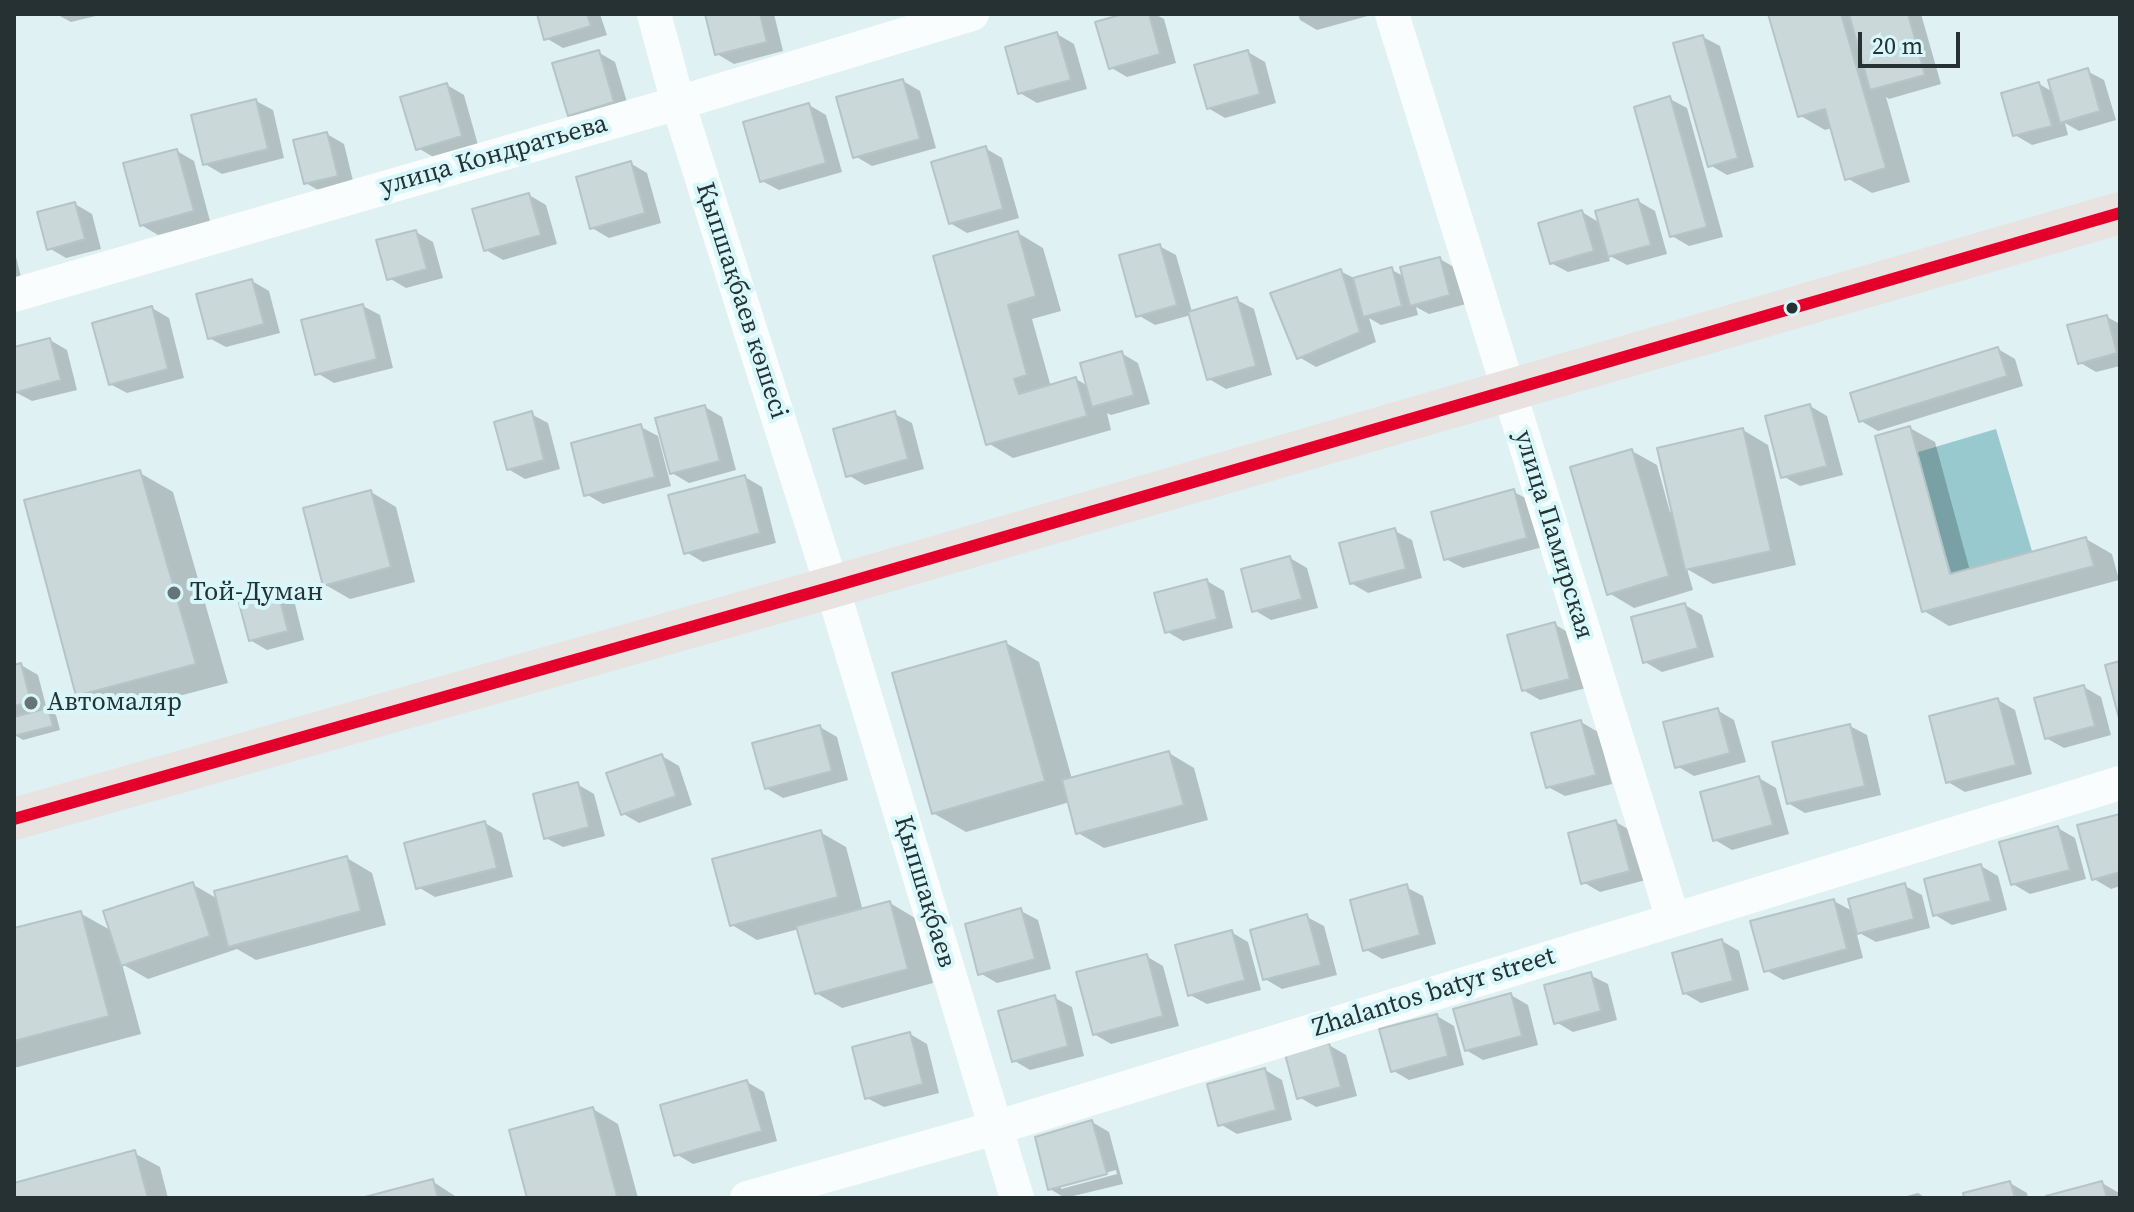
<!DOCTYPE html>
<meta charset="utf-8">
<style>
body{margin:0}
#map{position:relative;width:2134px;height:1212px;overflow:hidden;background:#dff1f3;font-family:"Source Serif 4",serif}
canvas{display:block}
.frame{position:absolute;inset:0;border:16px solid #253132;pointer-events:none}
.scale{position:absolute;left:1858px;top:32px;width:102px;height:36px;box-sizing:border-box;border:4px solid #253132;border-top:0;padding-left:10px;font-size:24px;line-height:28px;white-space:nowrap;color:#253132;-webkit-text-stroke:6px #d7f7fb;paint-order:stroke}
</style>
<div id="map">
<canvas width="2134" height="1212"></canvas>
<div class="frame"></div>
<div class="scale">20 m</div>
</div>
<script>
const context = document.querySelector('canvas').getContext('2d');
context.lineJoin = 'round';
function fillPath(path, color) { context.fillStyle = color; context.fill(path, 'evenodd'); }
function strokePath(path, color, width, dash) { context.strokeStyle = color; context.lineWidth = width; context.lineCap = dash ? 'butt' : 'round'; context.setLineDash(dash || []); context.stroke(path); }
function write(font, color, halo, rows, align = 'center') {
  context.font = font + ' "Source Serif 4",serif'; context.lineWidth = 8; context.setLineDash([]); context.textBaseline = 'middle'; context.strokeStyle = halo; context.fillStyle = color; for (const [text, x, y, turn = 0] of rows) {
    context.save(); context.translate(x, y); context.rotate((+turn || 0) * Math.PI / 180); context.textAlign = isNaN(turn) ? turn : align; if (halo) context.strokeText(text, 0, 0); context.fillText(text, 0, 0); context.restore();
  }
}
fillPath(new Path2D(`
 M1996 429 2034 558 1954 582 1915 453Z`), '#98c9cf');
fillPath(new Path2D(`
 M56 14H104L71 22Z
 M539 14H600L607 35 563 48 546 38Z
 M707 14H774L783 51 734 64 717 54Z
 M1130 14H1155L1164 19 1176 63 1127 77 1110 67Z
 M1298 14H1375L1317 30 1300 20Z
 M1770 14H1921L1941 84 1889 99 1886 97 1910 182 1872 193 1847 178 1832 128 1825 130 1799 115Z
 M1057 34 1074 44 1087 89 1037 103 1020 93Z
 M1703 37 1720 46 1754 167 1727 175 1710 165Z
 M598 52 615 62 630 112 586 124 569 115Z
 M1248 52 1265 62 1276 103 1225 118 1208 108Z
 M2087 71 2104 80 2116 120 2079 131 2065 123 2068 135 2032 145 2015 135 2039 84 2053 92Z
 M903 81 920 91 936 148 872 166 855 156Z
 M447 85 464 95 478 145 435 158 418 148Z
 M1670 99 1687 108 1723 237 1689 246 1672 236Z
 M256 101 273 110 284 158 222 174 205 164Z
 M809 105 826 115 842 172 779 190 762 181Z
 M327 134 344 144 354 185 323 193 306 183Z
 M985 148 1002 158 1019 218 967 233 950 223Z
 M177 151 194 161 210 221 158 235 141 225Z
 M630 163 647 173 661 223 609 238 592 228Z
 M529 195 546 205 557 244 503 260 486 250Z
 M1638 201 1655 211 1667 254 1627 265 1608 255 1610 261 1568 272 1551 263 1582 212 1600 223Z
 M75 204 92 214 101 249 66 258 49 248Z
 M416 232 433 242 443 278 406 288 389 278Z
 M1018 233 1043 248 1061 311 1032 319 1051 387 1076 379 1088 386 1121 353 1138 363 1150 404 1111 415 1107 413 1111 430 1013 458 988 443Z
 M1159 246 1176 255 1192 312 1237 300 1254 309 1272 375 1226 389 1209 379 1191 315 1155 325 1138 315Z
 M14 249 21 277 14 279Z
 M1440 259 1457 269 1466 304 1429 314 1416 307 1418 315 1381 325 1369 318 1376 342 1316 367 1299 357 1340 271 1356 279 1392 270 1405 277Z
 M252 281 269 291 280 333 226 347 209 338Z
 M363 306 380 315 393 368 334 383 317 373Z
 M152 308 169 318 184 378 127 393 110 384Z
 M2107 317 2120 324V366L2096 372 2079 362Z
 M50 340 67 350 77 390 32 401 15 392 14 349Z
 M1998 349 2015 359 2023 386 1878 431 1861 421Z
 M1810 406 1827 416 1843 475 1800 486 1783 476Z
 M705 407 722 417 736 470 689 483 672 473Z
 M531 414 548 423 560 469 525 479 508 469Z
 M895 414 912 423 924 469 865 485 848 475Z
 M641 427 658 436 671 486 603 504 586 494Z
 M1910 428 1935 442 1970 571 2086 539 2112 554 2119 580 1949 626 1924 611Z
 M1743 430 1768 445 1796 565 1713 584 1687 569 1693 590 1634 608 1609 593 1632 451 1657 465 1670 512 1674 511Z
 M140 473 173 492 228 683 111 714 78 695Z
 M745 477 762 487 776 543 703 562 686 552Z
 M371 492 396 507 415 582 350 599 324 584Z
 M1514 492 1531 501 1543 547 1463 568 1446 559Z
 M1395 531 1412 540 1422 578 1368 593 1351 583Z
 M1290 558 1307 568 1318 608 1271 620 1254 610Z
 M1207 581 1224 591 1233 628 1183 641 1166 631Z
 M278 595 295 604 304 640 267 650 250 640Z
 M1685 605 1702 615 1714 657 1662 672 1645 662Z
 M1554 624 1571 634 1586 688 1540 700 1523 690Z
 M1006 643 1039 662 1072 779 1169 753 1194 768 1208 820 1104 848 1078 833 1070 802 966 832 933 813Z
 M21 665 38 675 47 710 56 715 60 730 23 740 15 735 14 667Z
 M2084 687 2101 697 2111 735 2064 748 2046 738Z
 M1998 700 2015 710 2032 774 1965 792 1948 782Z
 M1717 710 1734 720 1746 762 1694 776 1677 766Z
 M1581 722 1598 732 1612 784 1565 796 1548 787Z
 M1850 726 1867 735 1881 795 1805 813 1788 803Z
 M820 727 837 737 848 780 783 798 766 788Z
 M662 756 679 766 692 805 639 823 622 813Z
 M1759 778 1776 788 1789 834 1732 850 1715 840Z
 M577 784 594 794 605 836 563 847 546 838Z
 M2120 816V886L2111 889 2094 879Z
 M1616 822 1633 832 1646 880 1600 892 1583 882Z
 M485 823 502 833 513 877 435 897 418 887Z
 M2058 828 2075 838 2086 879 2030 894 2013 884Z
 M820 832 846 847 863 911 890 903 915 918 933 983 842 1008 816 993 799 929 757 940 732 925Z
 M347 858 372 873 386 925 256 960 237 949 148 979 122 964 141 1034 14 1068V931L80 913 112 931 192 884 218 899Z
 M1981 866 1998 876 2007 910 1952 925 1935 915Z
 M1905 886 1922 895 1930 928 1876 942 1856 931 1863 958 1783 980 1766 970 1834 901 1854 912Z
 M1406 887 1423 896 1436 944 1382 959 1365 949Z
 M1021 911 1038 920 1051 969 997 983 980 973Z
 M1307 917 1324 926 1337 975 1282 989 1265 979Z
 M1231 932 1248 942 1261 990 1207 1004 1190 995Z
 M1722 941 1739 951 1749 990 1701 1003 1684 993Z
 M1146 956 1163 966 1179 1026 1111 1044 1094 1034Z
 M1590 975 1608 984 1617 1020 1573 1032 1556 1022Z
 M1511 995 1528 1005 1538 1045 1483 1060 1466 1050Z
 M1055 998 1072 1007 1084 1056 1030 1070 1013 1060Z
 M1437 1016 1454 1026 1464 1065 1409 1080 1392 1070Z
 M910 1034 927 1044 939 1093 884 1107 867 1098Z
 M1329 1045 1346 1055 1357 1096 1316 1107 1299 1097Z
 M1265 1070 1282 1080 1292 1120 1237 1134 1220 1124Z
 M747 1082 764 1092 777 1141 693 1164 676 1154Z
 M593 1109 618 1124 638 1198H529Z
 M1092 1122 1109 1132 1123 1184 1065 1198 1050 1189ZM1116 1170 1117 1174 1061 1189V1185Z
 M134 1153 160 1167 168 1198H14V1185Z
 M432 1181 458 1198H369Z
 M2010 1183 2027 1193 2028 1198H1966Z
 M2102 1183 2119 1193 2120 1198H2048Z
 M1918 1193 1926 1198H1899Z`), '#0003');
const building = new Path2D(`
 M537 14H587L591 26 544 40Z
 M705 14H760L767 42 715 55Z
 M1123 14H1149L1160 54 1109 69 1095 22Z
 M1768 14H1841L1886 168 1845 180 1825 109 1798 117Z
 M1849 14H1908L1925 75 1870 90Z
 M1057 32 1071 80 1018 94 1005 47Z
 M1703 35 1738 158 1708 167 1673 43Z
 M599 50 614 102 568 116 552 63Z
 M1248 50 1260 94 1207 109 1194 65Z
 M2088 68 2100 111 2060 123 2048 80Z
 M903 79 920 139 853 158 836 97Z
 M2039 82 2052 126 2013 136 2001 93Z
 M447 83 462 136 416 150 400 97Z
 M1670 96 1707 227 1670 237 1634 107Z
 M256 99 268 149 203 165 191 115Z
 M809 103 826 163 760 182 743 122Z
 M327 132 338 176 304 184 293 140Z
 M986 146 1003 209 949 224 931 162Z
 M177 149 194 211 140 226 123 163Z
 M631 161 645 213 590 229 576 177Z
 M529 193 541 235 484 251 472 209Z
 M1638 199 1651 245 1608 257 1595 211Z
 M75 202 85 239 47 250 37 212Z
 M1582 210 1594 251 1550 264 1538 223Z
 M416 230 427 269 387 280 376 240Z
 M1018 231 1036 296 1008 305 1027 375 1014 379 1019 394 1076 377 1087 416 986 445 933 256Z
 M1160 244 1177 305 1136 317 1119 255Z
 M1440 257 1450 295 1410 306 1400 267Z
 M1392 267 1402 306 1363 317 1353 278Z
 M1341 269 1360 332 1297 359 1270 293Z
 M252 279 264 324 208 339 196 294Z
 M1237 297 1256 366 1207 380 1188 312Z
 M363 304 377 359 315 375 301 320Z
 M152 306 168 369 109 385 92 323Z
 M2107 315 2117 353 2078 364 2067 325Z
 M50 338 61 380 14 393V347Z
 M1998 347 2007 376 1859 422 1850 393Z
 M1122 351 1134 395 1092 407 1080 363Z
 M1810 404 1827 466 1781 478 1765 416Z
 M705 405 720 461 670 474 655 418Z
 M532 411 544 460 507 470 494 422Z
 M895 411 908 459 846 477 833 429Z
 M641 424 655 477 584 496 571 443Z
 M1910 426 1950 574 2086 537 2094 566 1922 612 1875 436Z
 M1743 428 1771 551 1685 570 1657 448Z
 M1632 449 1669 576 1607 595 1570 467Z
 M140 470 196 664 76 696 24 500Z
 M745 475 760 533 684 554 668 495Z
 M1514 489 1527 538 1444 560 1431 512Z
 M371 490 391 567 323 586 303 508Z
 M1395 528 1406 569 1350 584 1339 543Z
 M1290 556 1302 599 1252 612 1241 569Z
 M1207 579 1217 619 1165 633 1154 593Z
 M278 592 288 631 249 641 239 603Z
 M1685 603 1698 648 1643 663 1631 617Z
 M1555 622 1570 679 1522 691 1507 635Z
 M1006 641 1045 781 932 814 892 673Z
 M2120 661V722L2105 665Z
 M21 663 31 702 14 706V665Z
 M2084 685 2095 726 2045 739 2034 698Z
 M1998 698 2016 765 1946 783 1929 716Z
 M48 708 53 726 14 736V717Z
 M1718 708 1730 753 1675 768 1663 722Z
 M1581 720 1596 775 1546 788 1531 733Z
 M1850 724 1865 786 1787 804 1772 742Z
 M820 725 832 771 765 789 752 743Z
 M1169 751 1184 805 1076 834 1062 780Z
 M662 754 676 796 621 815 606 773Z
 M1759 776 1773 825 1713 841 1700 792Z
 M578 782 589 827 544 839 533 794Z
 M2120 814V872L2092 880 2077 825Z
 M1616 820 1630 871 1581 884 1568 833Z
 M485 821 497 868 416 889 404 843Z
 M2058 826 2070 870 2011 885 1999 842Z
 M821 830 838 897 730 926 712 859Z
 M347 856 361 911 228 947 214 891Z
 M1981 864 1991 901 1933 916 1924 879Z
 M193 882 210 936 121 966 103 911Z
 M1905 883 1914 919 1857 934 1848 899Z
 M1407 884 1420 935 1363 951 1350 900Z
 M1834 899 1847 949 1764 972 1750 921Z
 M890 901 908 969 815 994 796 926Z
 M1021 908 1035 959 978 975 965 924Z
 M81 911 109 1016 14 1041V928Z
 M1307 914 1321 965 1263 980 1250 930Z
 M1232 930 1245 980 1188 996 1175 945Z
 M1722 939 1733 981 1683 994 1672 953Z
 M1147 954 1163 1016 1093 1035 1076 972Z
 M1591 972 1601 1011 1554 1024 1544 985Z
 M1511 993 1522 1036 1465 1051 1453 1009Z
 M1055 995 1068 1046 1012 1062 998 1011Z
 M1437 1014 1448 1056 1391 1072 1379 1029Z
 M910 1032 923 1084 865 1099 852 1047Z
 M1329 1043 1341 1087 1297 1099 1285 1054Z
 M1265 1068 1276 1110 1218 1126 1207 1084Z
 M747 1080 762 1131 674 1156 660 1105Z
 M593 1107 617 1196 609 1198H527L509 1130Z
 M1092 1120 1107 1174 1048 1190 1035 1137Z
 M135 1150 148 1198H14V1183Z
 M433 1179 438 1198H361Z
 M2010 1181 2015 1198H1964L1963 1193Z
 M2102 1181 2107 1198H2046V1196Z`);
fillPath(building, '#cad8da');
strokePath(building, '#b6c4c6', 2);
strokePath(new Path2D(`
 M654 14 678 103 832 587 1017 1198
 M1392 14 1673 919
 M14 295 678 103 972 14
 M747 1198 995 1128 2120 783`), '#fafdfd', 34);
strokePath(new Path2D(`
 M14 819 832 587 2120 213`), '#e8e3e1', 42);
strokePath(new Path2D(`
 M14 819 832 587 2120 213`), '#e4002b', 12);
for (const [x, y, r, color] of [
 [1792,308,7,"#253132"],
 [174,593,8,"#667476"],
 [31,703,8,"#667476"]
]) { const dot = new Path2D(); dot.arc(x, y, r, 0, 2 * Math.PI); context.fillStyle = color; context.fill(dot); strokePath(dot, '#d7f7fb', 3); }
write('26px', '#253132', '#d7f7fb', [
 ["улица Кондратьева",494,156,-16],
 ["Қыпшақбаев көшесі",741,301,72],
 ["улица Памирская",1553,535,73],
 ["Қыпшақбаев",924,892,73],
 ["Zhalantos batyr street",1434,993,-17]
]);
write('26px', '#253132', '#d7f7fb', [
 ["Той-Думан",190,593],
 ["Автомаляр",47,703]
], 'left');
</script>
